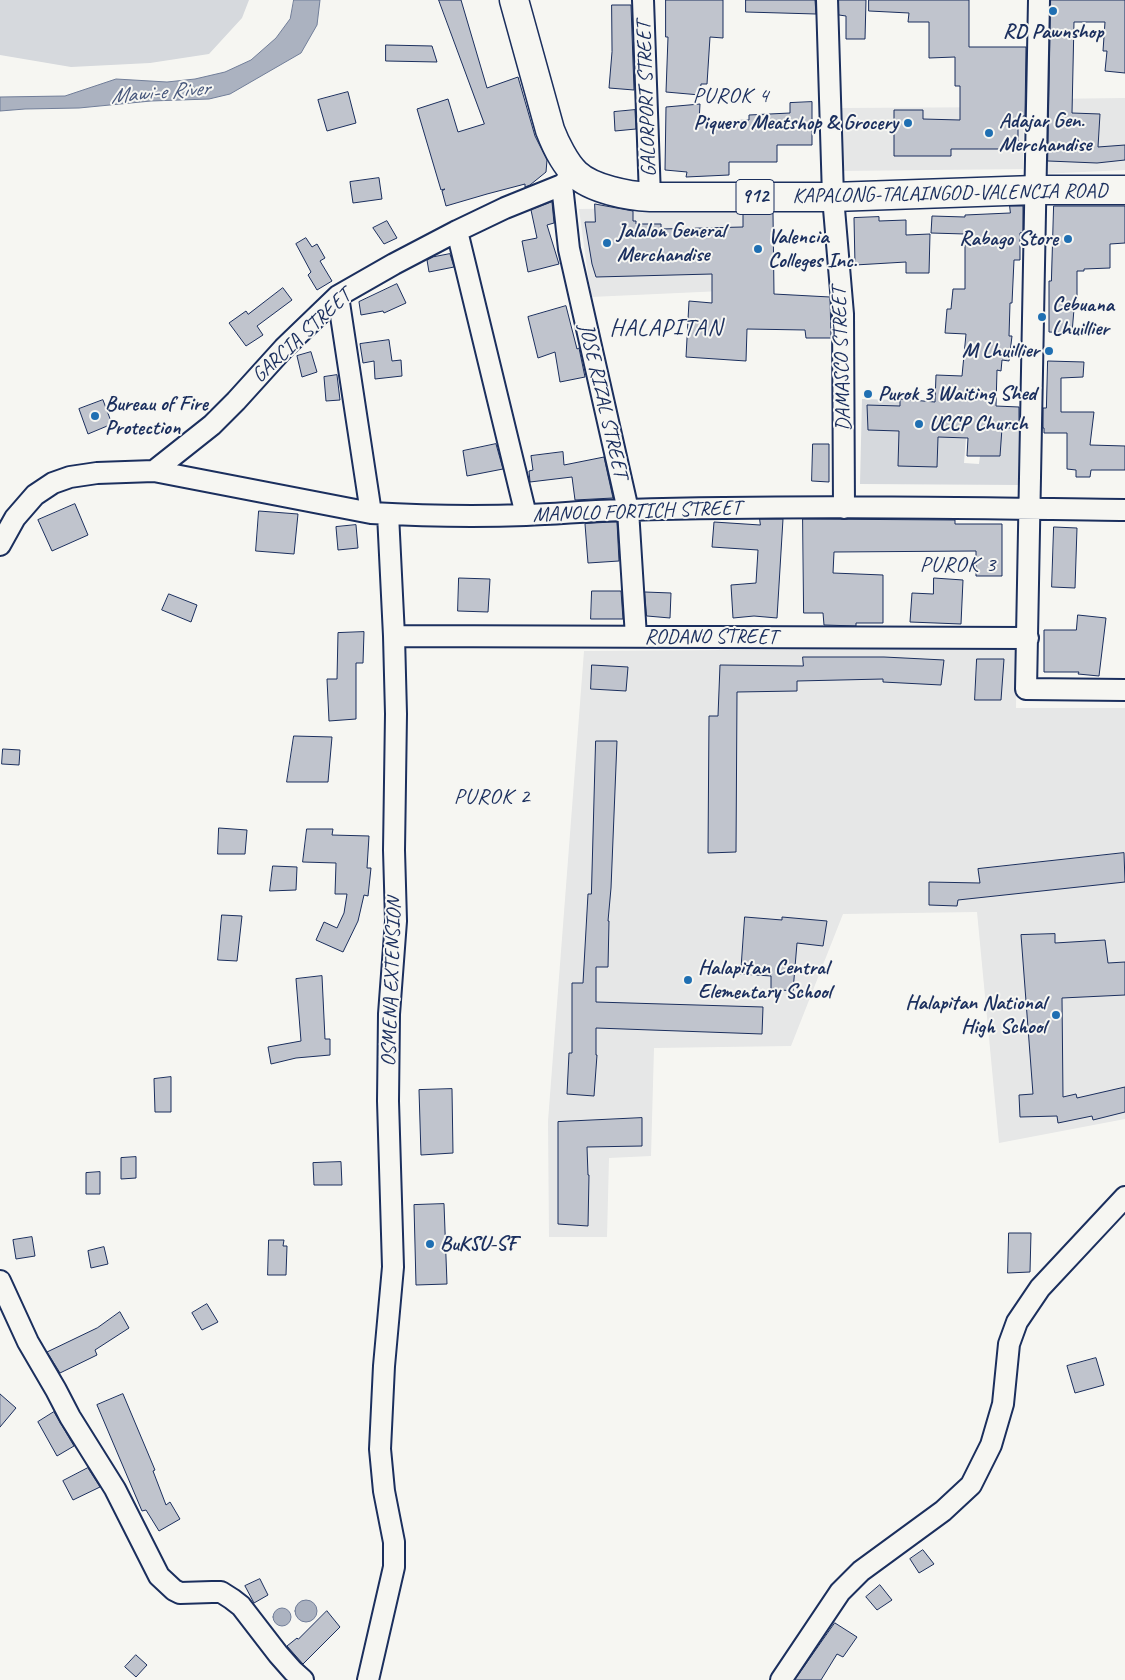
<!DOCTYPE html>
<style>
body{margin:0}
canvas{display:block;background:#f6f6f2}
</style>
<canvas width="1125" height="1680"></canvas>
<script>
const context = document.querySelector('canvas').getContext('2d');
context.lineJoin = 'round';
function fillPath(path, color) { context.fillStyle = color; context.fill(path, 'evenodd'); }
function strokePath(path, color, width, dash) { context.strokeStyle = color; context.lineWidth = width; context.lineCap = dash ? 'butt' : 'round'; context.setLineDash(dash || []); context.stroke(path); }
function write(font, color, halo, rows, align = 'center') {
  context.font = font + ' Caveat,sans-serif'; context.lineWidth = 4; context.setLineDash([]); context.textBaseline = 'middle'; context.strokeStyle = halo; context.fillStyle = color; for (const [text, x, y, turn = 0] of rows) {
    context.save(); context.translate(x, y); context.rotate((+turn || 0) * Math.PI / 180); context.textAlign = isNaN(turn) ? turn : align; if (halo) context.strokeText(text, 0, 0); context.fillText(text, 0, 0); context.restore();
  }
}
fillPath(new Path2D(`
 M1125 98V170L1041 174 1044 99Z
 M1024 107 1023 169 841 171 838 108Z
 M743 206 744 290 591 297 579 209Z
 M1017 648 1016 708H1125V1119L999 1143 977 912 843 914 791 1046 654 1048 651 1156 609 1158 607 1237H549L548 1121 584 651Z`), '#e6e7e7');
fillPath(new Path2D(`
 M0 0H249L242 18 209 54 150 63 71 67 0 55Z
 M862 399 900 400 898 466 937 467 938 437 966 438 964 463 979 464 980 456H1000L1001 428H1019L1020 407H1027L1023 485 860 484Z`), '#d6d9dd');
const water = new Path2D(`
 M294 0H320L317 25 301 53 230 94 209 99 151 101 79 108 25 109 0 111V97L65 96 116 79 167 82 195 79 225 72 251 60 276 38 290 19Z
 M295 1611a11 11 0 1 1 22 0a11 11 0 1 1-22 0Z
 M273 1617a9 9 0 1 1 18 0a9 9 0 1 1-18 0Z`);
fillPath(water, '#abb2c0');
strokePath(water, '#717e99', 1);
const building = new Path2D(`
 M439 0H461L487 88 518 77 535 136 547 160 546 172 530 185 525 187V184L487 194 446 206 442 191 445 189 441 190 417 109 448 99 458 132 484 124Z
 M666 0H723V38L710 37 707 84H701L700 95 666 92 668 37H666Z
 M746 0H815L816 14 746 12Z
 M839 0H866L865 39H846V16L839 15Z
 M869 0H969V47H1026L1025 116H1018V149H951V156H894V110H923V119L960 120V86H955V57L929 58V22H908L909 13 869 11Z
 M1051 0H1125V73L1105 71 1107 51H1103L1105 22H1074L1072 113 1100 114 1098 147 1125 145V160L1097 163 1048 161Z
 M612 5H631L634 90 609 88 612 52Z
 M386 45 432 46 437 62 386 61Z
 M348 92 356 123 327 131 318 100Z
 M812 102V145H777V162H729V175L686 177 687 172 665 170 666 107 700 104 699 122 729 121 749 120V115L790 113V103Z
 M635 110 636 129 615 131 614 112Z
 M379 178 382 199 353 203 350 182Z
 M552 202 554 223 547 225 559 264 528 272 522 241 537 238 531 210Z
 M595 204 633 211V221H636V224H661V229L743 227V213H773L774 294 830 297 831 338H806L805 330 747 329 746 361 686 357 689 301 712 303V274L596 277 592 264 585 222H595Z
 M1010 206H1023V232L1020 233V260H1014L1012 303H1010L1009 336H1012L1009 361 1002 360 1001 371 997 370 996 406 1019 407V428H1002L1000 456H967L968 438 938 437 937 467 898 466 899 431 868 430 867 405 900 406V399L935 402 936 375 962 376 966 334 945 333 947 309H951L953 289H965V234L931 233 932 216 965 217V215L1010 213Z
 M1054 206H1125V243L1110 244V268L1084 269V271H1077V309H1074L1072 333 1049 332V281H1051Z
 M879 217V221L906 220V235L930 234 929 273H906V262L855 265 854 218Z
 M387 221 397 238 384 244 373 228Z
 M306 238 312 247 317 244 325 258 320 261 332 281 317 290 308 275 311 272 296 244Z
 M450 254 454 267 429 272 427 260 433 257Z
 M397 284 406 303 384 313 383 311 361 315 359 302Z
 M283 288 292 300 257 326 263 335 246 346 229 323 246 311 248 314Z
 M566 306 577 349 579 348 585 377 560 382 555 352 538 358 528 317Z
 M389 340 392 361 401 360 402 376 375 379 374 361 363 363 360 344Z
 M311 352 317 372 302 377 297 356Z
 M1048 361 1084 362 1083 377 1061 378V412H1094L1090 445 1125 446V470H1091L1090 477H1076V470L1067 469V433H1044V428H1043V408H1046Z
 M337 375 340 400 326 401 324 377Z
 M103 400 112 424 88 434 79 409Z
 M496 444 503 469 467 476 463 451Z
 M813 444H829V482L812 481Z
 M563 452 564 465 604 457 613 498 575 500 572 477 530 482 529 471 533 470 531 456Z
 M75 504 88 535 52 551 38 520Z
 M259 511 298 514 294 554 256 551Z
 M760 519H783L777 618 754 616 733 618 731 585 756 583 758 550 712 547 714 522 760 525Z
 M803 519 955 520V524H1002V576H976V551L834 552 833 573 883 575V623H856V626L824 625 823 613H804Z
 M617 522 619 561 588 563 585 524Z
 M356 525 358 548 338 550 336 527Z
 M1054 527 1077 528 1075 588 1052 587Z
 M459 578 490 579 488 612 458 611Z
 M934 578 963 580 961 624 910 622 912 593 933 594Z
 M592 591H621L623 619H591Z
 M645 592 671 593 670 618 647 616Z
 M169 594 197 605 191 622 162 610Z
 M1078 615 1106 618 1099 676 1078 674 1079 672H1044V630H1076Z
 M364 632 363 663H356V719L329 721 327 679H337L338 633Z
 M803 657H884L944 660 941 685 883 682V679L797 681V691L737 692 736 852 708 853 709 716H718L720 665 803 666Z
 M977 659H1004L1001 700H975Z
 M592 665 628 667 626 691 591 689Z
 M294 736 332 737 328 782H287Z
 M596 741H617L611 888 608 921H609L608 967H596V1002L763 1007 762 1034 596 1028V1055H597L594 1096 567 1094 569 1053H572V983H583L588 894H591Z
 M3 749 20 750 19 765 2 764Z
 M219 828 247 830 245 854H218Z
 M307 829H333L332 835 369 836 367 868H371L368 896 364 895 358 921 343 952 316 940 324 922 337 928 344 913 347 894H335L336 863 303 862Z
 M1124 853 1125 882 958 900 957 906 929 905V882L980 883 978 869Z
 M273 866 297 867 296 890 270 891Z
 M222 915 242 916 237 961 218 960Z
 M745 917 782 920V917L827 921 823 946 797 943 793 991 771 989V976L741 974Z
 M1055 934V943L1105 940 1108 963 1125 962V995L1062 998 1063 1097 1076 1094 1077 1098 1125 1087V1112L1093 1120 1092 1116 1058 1123 1057 1116 1020 1117 1019 1095 1033 1094 1021 935Z
 M322 976 325 1039H330V1055L296 1058 271 1064 268 1047 301 1041 296 979Z
 M171 1077V1112H155L154 1079Z
 M452 1089 453 1153 421 1155 419 1090Z
 M642 1118V1146L587 1147 588 1175H589L588 1226 558 1224V1122Z
 M136 1157V1178L121 1179V1158Z
 M341 1162 342 1185H314L313 1163Z
 M100 1172V1194H86V1173Z
 M444 1204 447 1284 416 1285 414 1205Z
 M1009 1233H1031L1030 1272 1008 1273Z
 M32 1237 35 1256 16 1259 13 1240Z
 M269 1240H284L283 1246H287L286 1275H268Z
 M104 1247 108 1264 91 1268 88 1251Z
 M207 1304 218 1322 202 1330 192 1313Z
 M120 1312 129 1328 95 1350 97 1355 60 1373 47 1352 97 1328Z
 M1096 1358 1104 1385 1075 1393 1067 1366Z
 M0 1394 16 1408 0 1427Z
 M123 1394 155 1470 153 1471 166 1505 170 1502 180 1519 159 1531 146 1510 142 1511 97 1405Z
 M54 1412 74 1446 57 1456 38 1422Z
 M88 1468 100 1487 73 1500 63 1481Z
 M923 1550 934 1564 919 1573 910 1559Z
 M260 1579 268 1595 254 1603 245 1586Z
 M880 1585 892 1600 877 1610 866 1597Z
 M327 1611 340 1627 303 1664 287 1646 297 1638 298 1639Z
 M835 1623 857 1637 843 1657 837 1654 821 1680H795Z
 M136 1655 147 1665 136 1677 125 1667Z`);
fillPath(building, '#c0c4cd');
strokePath(building, '#1b2f5e', 1);
const minor = new Path2D(`
 M643 0 650 197
 M827 0 833 197 843 314 844 508
 M1039 0 1026 689 1125 690
 M572 176 562 185 569 249 628 510 636 637
 M457 231 526 515
 M338 296 371 513
 M154 471 371 513C423 516 474 517 526 515 560 514 594 510 628 510 794 505 960 508 1125 510
 M0 545 15 518 35 495 53 483 70 477 97 473 154 471 212 425 236 401 284 348 338 296 394 264 457 231 505 208 562 185
 M394 636 1028 638
 M0 1281 28 1342 56 1390 70 1417 115 1489 159 1576 174 1590 180 1593 212 1592H221L232 1599 241 1606 278 1654 293 1671 303 1680
 M368 1680 394 1567V1542L384 1491 380 1449 384 1366 393 1267 388 1101 389 1014 396 921 394 850 396 714 394 636 388 514
 M781 1680 840 1592 861 1571 943 1511 971 1485 991 1445 1003 1404 1009 1344 1017 1322 1040 1288 1125 1197`);
const trunk = new Path2D(`
 M514 0 550 130C555 143 565 164 576 174 592 189 628 196 650 197H833L1035 190H1125`);
strokePath(minor, '#1b2f5e', 24);
strokePath(trunk, '#1b2f5e', 31);
strokePath(minor, '#f6f6f2', 20);
strokePath(trunk, '#f6f6f2', 28);
for (const [x, y, r, color] of [
 [1053,11,5,"#1f6fb2"],
 [908,123,5,"#1f6fb2"],
 [989,133,5,"#1f6fb2"],
 [1068,239,5,"#1f6fb2"],
 [607,243,5,"#1f6fb2"],
 [758,249,5,"#1f6fb2"],
 [1042,317,5,"#1f6fb2"],
 [1049,351,5,"#1f6fb2"],
 [868,394,5,"#1f6fb2"],
 [95,416,5,"#1f6fb2"],
 [919,424,5,"#1f6fb2"],
 [688,980,5,"#1f6fb2"],
 [1056,1015,5,"#1f6fb2"],
 [430,1244,5,"#1f6fb2"]
]) { const dot = new Path2D(); dot.arc(x, y, r, 0, 2 * Math.PI); context.fillStyle = color; context.fill(dot); strokePath(dot, '#f6f6f2', 2); }
for (const [x, y, w] of [
 [755,197,38]
]) { const box = new Path2D(); box.roundRect(x - w / 2, y - 17.5, w, 35, 4); context.fillStyle = '#f6f6f2'; context.fill(box); strokePath(box, '#1b2f5e', 1); }
write('bold 20px', '#1b2f5e', null, [
 ["912",755,197]
]);
write('bold 21px', '#1b2f5e', '#f6f6f2', [
 ["RD Pawnshop",1053,32,"center"],
 ["Adajar Gen.",999,121],
 ["Merchandise",999,145],
 ["Piquero Meatshop & Grocery",898,123,"right"],
 ["Jalalon General",617,231],
 ["Merchandise",617,255],
 ["Valencia",768,237],
 ["Colleges Inc.",768,261],
 ["Rabago Store",1058,239,"right"],
 ["Cebuana",1052,305],
 ["Lhuillier",1052,329],
 ["M Lhuillier",1039,351,"right"],
 ["Purok 3 Waiting Shed",878,394],
 ["Bureau of Fire",105,404],
 ["Protection",105,428],
 ["UCCP Church",929,424],
 ["Halapitan Central",698,968],
 ["Elementary School",698,992],
 ["Halapitan National",1046,1003,"right"],
 ["High School",1046,1027,"right"],
 ["BuKSU-SF",440,1244]
], 'left');
write('21px', '#1b2f5e', '#f6f6f2', [
 ["GALORPORT STREET",647,99,-92],
 ["KAPALONG-TALAINGOD-VALENCIA ROAD",950,194,-1],
 ["GARCIA STREET",302,336,-43],
 ["DAMASCO STREET",842,359,-92],
 ["JOSE RIZAL STREET",603,401,77],
 ["MANOLO FORTICH STREET",637,512,-2],
 ["RODANO STREET",711,637],
 ["OSMENA EXTENSION",392,982,-88]
]);
write('italic 22px', '#46567b', '#f6f6f2', [
 ["Mawi-e River",160,93,-5]
]);
context.letterSpacing = '1px';
write('22px', '#1b2f5e', '#f6f6f2', [
 ["PUROK 4",731,96],
 ["PUROK 3",958,565],
 ["PUROK 2",492,797]
]);
context.letterSpacing = '0px';
context.letterSpacing = '1px';
write('24px', '#1b2f5e', '#f6f6f2', [
 ["HALAPITAN",666,329]
]);
context.letterSpacing = '0px';
</script>
